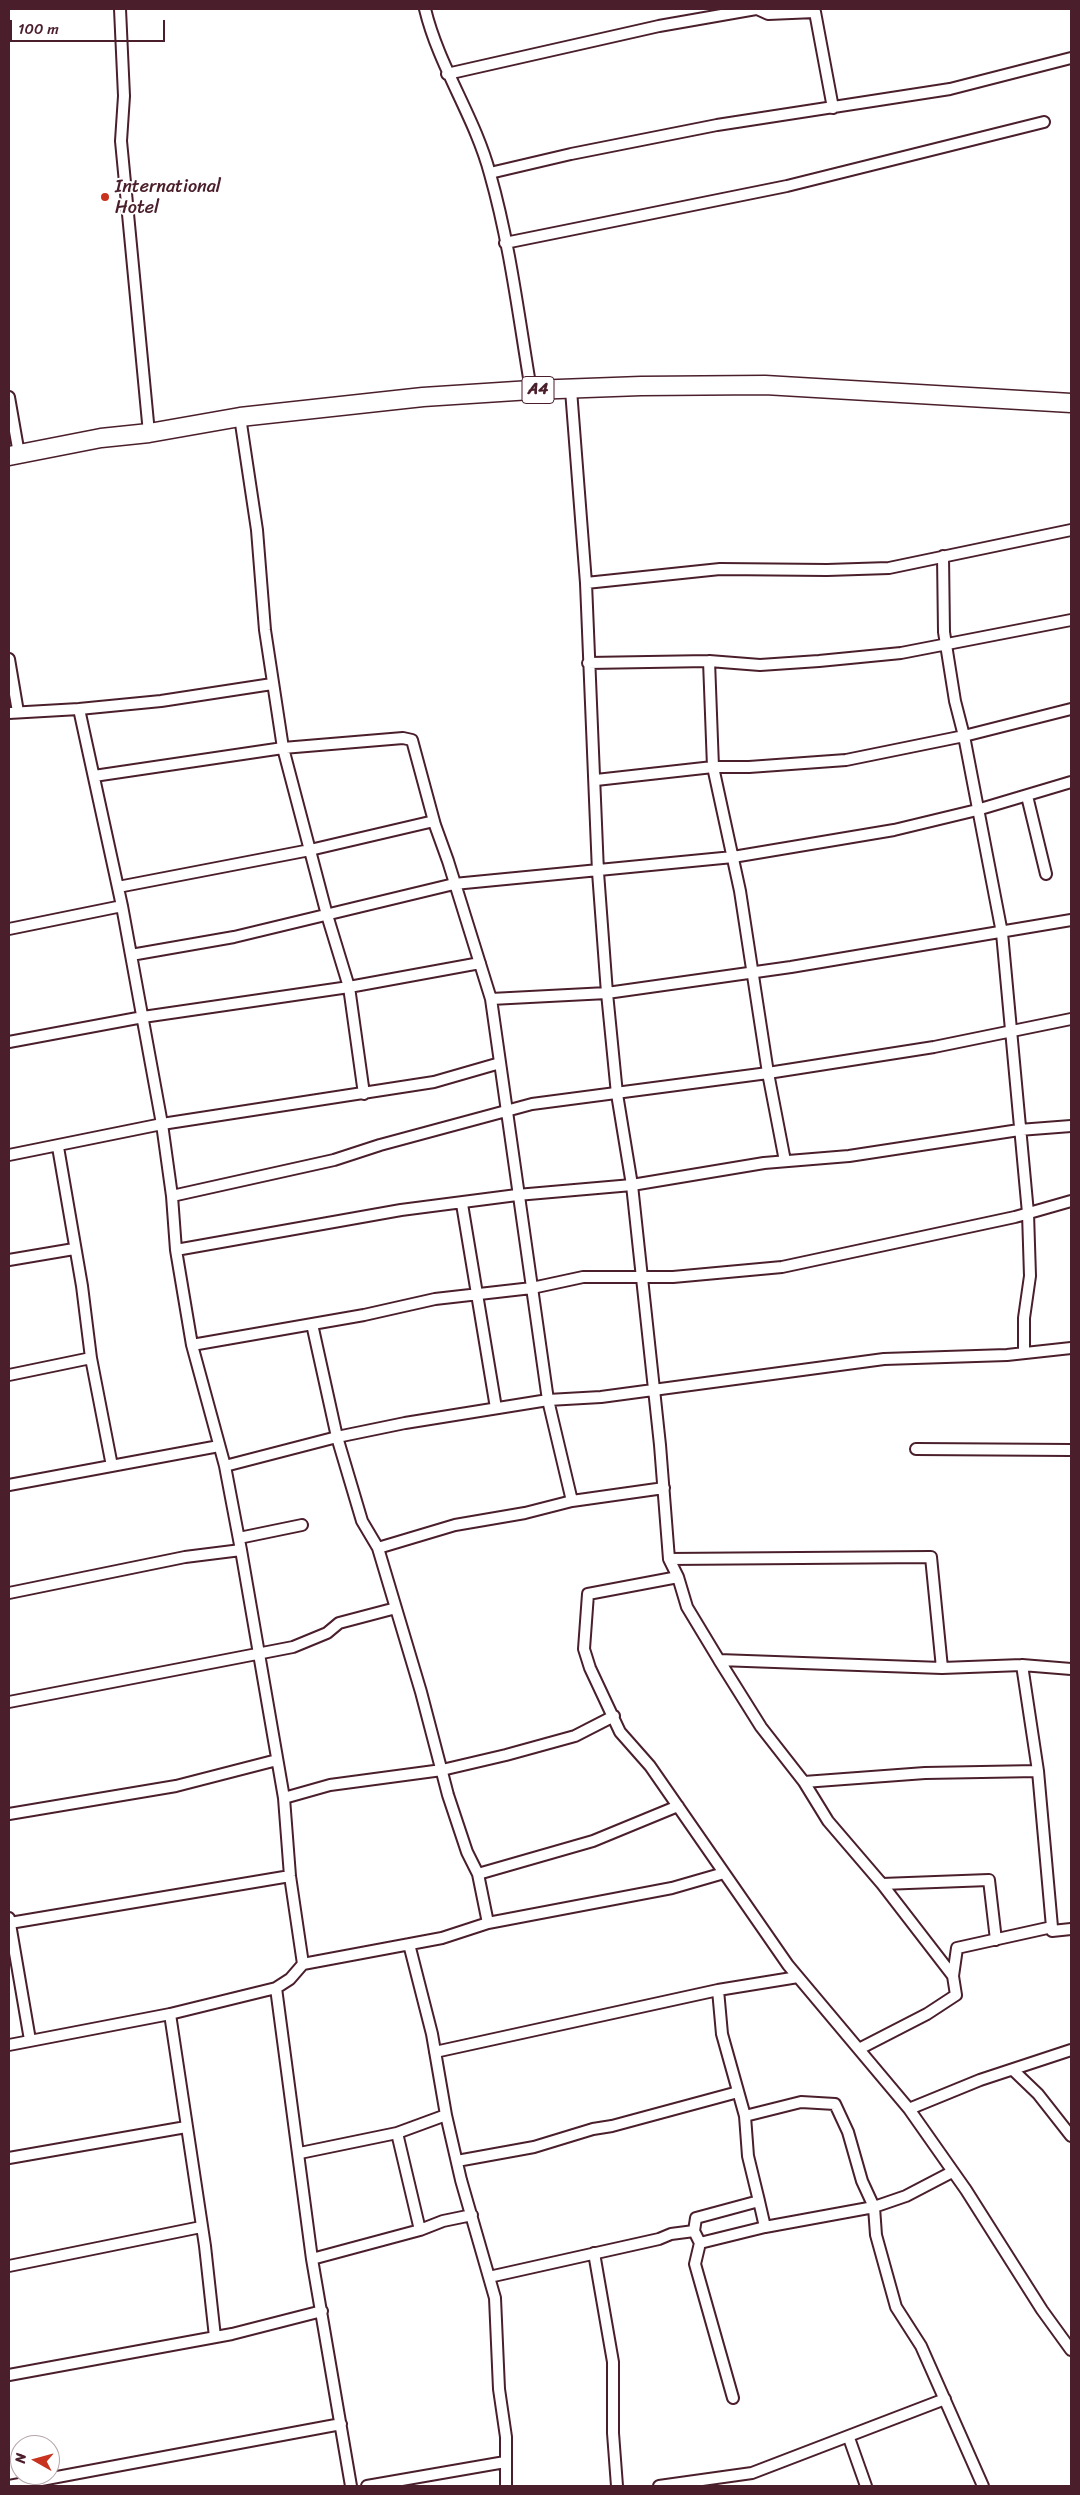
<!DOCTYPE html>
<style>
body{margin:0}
#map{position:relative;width:1080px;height:2495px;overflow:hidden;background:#fff;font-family:Sriracha,sans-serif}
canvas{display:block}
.frame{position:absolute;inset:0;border:10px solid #4a1f2b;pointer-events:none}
.north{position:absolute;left:10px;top:2435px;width:50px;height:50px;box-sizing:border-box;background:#fff;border:1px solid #b7a5aa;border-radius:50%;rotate:277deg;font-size:14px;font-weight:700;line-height:20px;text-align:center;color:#4a1f2b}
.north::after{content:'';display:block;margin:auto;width:18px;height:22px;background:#c8321e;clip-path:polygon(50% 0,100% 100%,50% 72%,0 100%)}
.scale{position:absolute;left:10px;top:20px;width:155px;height:22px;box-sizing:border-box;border:2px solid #4a1f2b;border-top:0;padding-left:6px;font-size:15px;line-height:18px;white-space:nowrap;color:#4a1f2b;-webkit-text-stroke:4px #fff;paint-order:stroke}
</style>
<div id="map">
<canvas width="1080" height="2495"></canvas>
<div class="frame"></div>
<div class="north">N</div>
<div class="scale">100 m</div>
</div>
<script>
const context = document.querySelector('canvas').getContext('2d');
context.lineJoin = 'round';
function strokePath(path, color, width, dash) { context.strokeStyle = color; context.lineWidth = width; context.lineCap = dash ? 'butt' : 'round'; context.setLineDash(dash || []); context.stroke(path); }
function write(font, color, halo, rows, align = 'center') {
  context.font = font + ' Sriracha,sans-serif'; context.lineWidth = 4; context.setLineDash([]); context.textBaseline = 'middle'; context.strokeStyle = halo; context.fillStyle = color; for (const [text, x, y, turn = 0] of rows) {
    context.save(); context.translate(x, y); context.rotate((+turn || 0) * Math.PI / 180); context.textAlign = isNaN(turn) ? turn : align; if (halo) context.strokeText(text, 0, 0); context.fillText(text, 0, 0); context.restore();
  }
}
const street = new Path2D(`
 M120 9 124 96 121 141 149 433
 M425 9C439 67 475 117 490 174 510 244 519 319 531 390
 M757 9 768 14 815 12 833 108
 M447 74 659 26 756 9
 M490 173 571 154 717 125 950 89 1071 58
 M505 243 787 186 1044 122
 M571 390 586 583 598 872 607 993 617 1094 632 1185 660 1445 669 1559 678 1577 588 1594 584 1649 590 1668 620 1732 650 1766 788 1965 909 2109 966 2190 1042 2310 1071 2350
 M9 397 19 454
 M240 417 257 530 265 630 283 748 327 915 349 987 364 1094
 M943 556 944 632 955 701 964 736 1002 933 1028 1213 1030 1276 1024 1318V1353
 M586 583 720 569 827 570 889 568 1071 530
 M9 659 18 712
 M709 661 713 767 740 891 768 1073 785 1161
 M588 663 709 661 760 665 819 661 901 653 1071 620
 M79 709 122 906 162 1124 172 1196 176 1250 192 1345 225 1466 241 1550 284 1798 290 1876 303 1964
 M9 713 79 709 161 701 272 684
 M94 776 283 748 403 738 412 740 435 825 448 861 491 999 548 1400 572 1501
 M596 780 713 767H749L846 760 964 736 1071 709
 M1027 796 1046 874
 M118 887 310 850 434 821
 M9 929 122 906
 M131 955 234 937 454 884 733 857 894 830 977 810 1071 782
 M491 999 607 993 791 967 1071 920
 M9 1042 143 1017 349 987 480 963
 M58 1147 82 1286 91 1358 112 1466
 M9 1155 162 1124 434 1082 500 1063
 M172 1196 334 1160 380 1145 532 1104 768 1073 934 1047 1071 1019
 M462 1204 496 1408
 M176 1250 401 1210 517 1195 632 1185 764 1163 849 1156 1019 1130 1071 1126
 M9 1260 74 1249
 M312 1324 337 1437 362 1521 378 1548 421 1692 448 1795 467 1852 478 1874 488 1923
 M192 1345 364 1315 435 1299 532 1288 583 1277H673L782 1267 1015 1217 1071 1201
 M9 1375 91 1358
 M916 1449 1071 1450
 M225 1466 337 1437 405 1423 548 1400 601 1397 884 1359 1007 1355 1071 1348
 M9 1485 219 1446
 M239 1538 302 1525
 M378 1548 455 1525 525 1513 572 1501 664 1488
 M669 1559 931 1557 942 1668
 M678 1577 687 1607 719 1660 942 1668 1022 1665 1071 1669
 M9 1593 185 1557 241 1550
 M719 1660 761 1727 804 1782 828 1821 882 1884 953 1976
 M1022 1665 1038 1771 1052 1927
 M9 1702 293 1647 327 1633 339 1623 396 1608
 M804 1782 925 1773 1038 1771
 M284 1798 330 1785 442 1770 506 1755 575 1736 614 1716
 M9 1814 176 1786 277 1760
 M478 1874 593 1841 678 1806
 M882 1884 989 1880 996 1940
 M9 1918 30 2040
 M10 1923 290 1876
 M409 1944 432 2034 446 2115 461 2180 495 2298 499 2389 506 2437V2486
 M276 1988 312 2259 351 2486
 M718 1990 722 2034 745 2116 748 2156 759 2201
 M170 2014 205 2246 215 2337
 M9 2045 170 2014 276 1988 290 1979 303 1964 442 1938 488 1923 672 1888 724 1873
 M859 2049 927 2014 956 1995 953 1976 957 1948 1052 1927V1931L1071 1929
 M435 2052 718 1990 798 1977
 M1013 2070 1038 2094 1071 2136
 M909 2109 980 2080 1071 2050
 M745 2116 801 2102 835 2104 848 2132 862 2181 874 2207 876 2235 896 2307 921 2346 983 2486
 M397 2133 446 2115
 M300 2153 397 2133 420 2230
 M9 2158 186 2127
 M457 2161 534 2147 593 2129 612 2126 738 2092
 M694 2231 696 2218 759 2201 765 2227
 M700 2243 695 2264 733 2398
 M594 2253 613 2362V2433L617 2486
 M312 2259 420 2230 443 2221 472 2215
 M9 2266 201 2227
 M489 2277 659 2239 671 2234 694 2231 700 2243 765 2227 874 2207 906 2196 952 2172
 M9 2375 232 2334 322 2311
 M849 2438 866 2486
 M9 2486 341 2424
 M367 2486 505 2462
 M659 2486 752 2473 945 2399`);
const highway = new Path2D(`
 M9 456 101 438 149 433 240 417 423 397 531 390 641 386 765 385 1071 403`);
strokePath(street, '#4a1f2b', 14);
strokePath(highway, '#4a1f2b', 21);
strokePath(street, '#fff', 10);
strokePath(highway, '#fff', 18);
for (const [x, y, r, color] of [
 [105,197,5,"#c8321e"]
]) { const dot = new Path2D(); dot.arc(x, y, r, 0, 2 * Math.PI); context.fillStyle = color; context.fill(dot); strokePath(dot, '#fff', 2); }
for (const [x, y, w] of [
 [538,390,32]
]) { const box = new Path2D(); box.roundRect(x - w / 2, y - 13.5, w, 27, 4); context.fillStyle = '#fff'; context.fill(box); strokePath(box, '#4a1f2b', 1); }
write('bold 16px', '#4a1f2b', null, [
 ["A4",538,390]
]);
write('18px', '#4a1f2b', '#fff', [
 ["International",115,187],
 ["Hotel",115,208]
], 'left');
</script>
